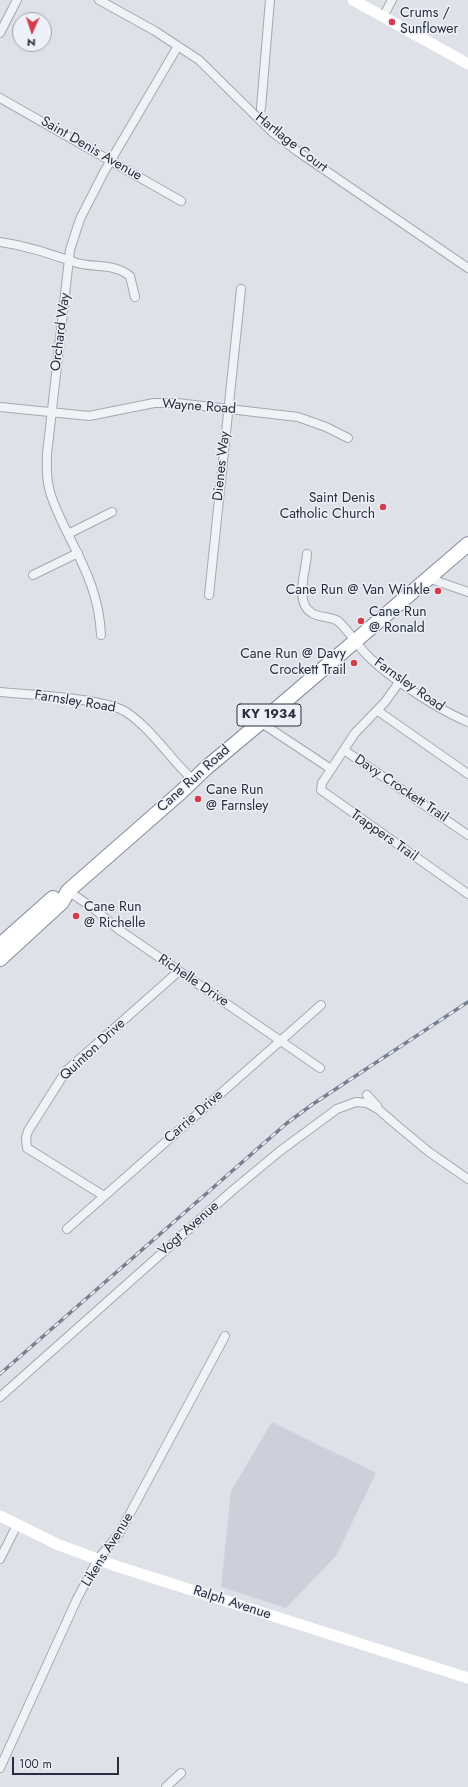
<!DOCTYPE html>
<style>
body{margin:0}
#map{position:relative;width:468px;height:1787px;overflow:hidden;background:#dee1e8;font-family:Jost,sans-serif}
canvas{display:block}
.north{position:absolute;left:12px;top:12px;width:40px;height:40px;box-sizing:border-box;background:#edf0f6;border:1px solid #9da2ad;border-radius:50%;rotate:183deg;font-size:11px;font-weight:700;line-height:16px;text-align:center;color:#262e3f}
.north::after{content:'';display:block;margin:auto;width:14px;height:18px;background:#d23d4c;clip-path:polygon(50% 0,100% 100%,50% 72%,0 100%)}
.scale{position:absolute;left:12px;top:1757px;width:107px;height:18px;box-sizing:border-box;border:2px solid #262e3f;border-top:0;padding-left:5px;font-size:12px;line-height:14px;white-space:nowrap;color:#262e3f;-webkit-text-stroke:3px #edf0f6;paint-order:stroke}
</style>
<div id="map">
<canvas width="468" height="1787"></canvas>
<div class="north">N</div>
<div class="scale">100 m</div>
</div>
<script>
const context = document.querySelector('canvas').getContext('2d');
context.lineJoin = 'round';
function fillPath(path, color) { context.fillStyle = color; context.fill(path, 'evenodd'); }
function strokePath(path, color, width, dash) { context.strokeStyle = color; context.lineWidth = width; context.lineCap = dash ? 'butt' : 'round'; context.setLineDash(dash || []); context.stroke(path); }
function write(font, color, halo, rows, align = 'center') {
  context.font = font + ' Jost,sans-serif'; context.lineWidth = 3; context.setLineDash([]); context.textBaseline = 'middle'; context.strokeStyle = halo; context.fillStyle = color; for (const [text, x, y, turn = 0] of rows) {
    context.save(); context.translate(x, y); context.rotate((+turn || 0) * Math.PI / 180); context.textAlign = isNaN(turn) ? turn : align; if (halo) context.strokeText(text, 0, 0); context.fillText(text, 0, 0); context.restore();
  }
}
fillPath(new Path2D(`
 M272 1422 376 1473 336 1556 286 1608 221 1587 231 1491Z`), '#ccd0da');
const street = new Path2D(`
 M99 0 155 31 199 60 271 131 297 151 468 268
 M383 17 392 0
 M0 33 17 0
 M0 98 181 201
 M261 108 270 0
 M0 242C28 246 50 254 77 263 95 268 114 263 130 276L135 297
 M0 407 89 416 154 403H177L298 417 326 427 348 438
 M68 534 112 512
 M307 554C306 570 294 603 312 613 319 618 330 616 338 621 350 632 358 647 370 658 393 680 439 710 468 722
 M33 575 78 553
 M428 578 468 592
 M209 595 241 289
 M101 635C99 592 83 565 65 528 59 515 52 502 49 488 46 476 47 465 47 454L70 250 80 219 104 172 178 46
 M400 681 385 702 355 733 322 783 321 790 468 894
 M0 692C29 695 105 698 126 712 152 729 170 759 193 780
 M378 711 468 774
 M260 722 331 769
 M344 750 468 835
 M68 891 93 908 118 929 320 1068
 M367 1095 377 1106
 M388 1118 429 1152 468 1179
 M104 1196 27 1148 26 1138 28 1131 66 1071 179 971
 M67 1229 321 1005
 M0 1397 233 1190 280 1151 337 1109 356 1102 367 1103 378 1109 392 1121
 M0 1559 17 1525
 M0 1768 77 1599 98 1559 119 1534 225 1336
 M166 1787 181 1773`);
const highway = new Path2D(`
 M0 945 53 898
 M0 959 62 902 68 891 181 792 206 768 267 717 468 544`);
strokePath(street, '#a3a8b2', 10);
strokePath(highway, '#858e9f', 16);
strokePath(street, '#f0f2f6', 8);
strokePath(new Path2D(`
 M353 0 468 64
 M0 1516 59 1545 116 1566 468 1678`), '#fff', 11);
strokePath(highway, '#fff', 14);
const rail = new Path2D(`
 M0 1374 287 1123 313 1104 468 1002`);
strokePath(rail, '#778092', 3.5);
strokePath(rail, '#edf0f6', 2, [6]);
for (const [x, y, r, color] of [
 [392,22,4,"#d23d4c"],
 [383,507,4,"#d23d4c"],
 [438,591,4,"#d23d4c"],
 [361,621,4,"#d23d4c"],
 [354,663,4,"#d23d4c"],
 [198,799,4,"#d23d4c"],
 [76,916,4,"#d23d4c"]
]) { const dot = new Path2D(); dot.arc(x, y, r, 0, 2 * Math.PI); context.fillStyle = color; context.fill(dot); strokePath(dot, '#edf0f6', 1.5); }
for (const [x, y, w] of [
 [269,715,64]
]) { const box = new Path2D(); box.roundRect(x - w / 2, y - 11, w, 22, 3); context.fillStyle = '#edf0f6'; context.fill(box); strokePath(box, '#262e3f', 1); }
write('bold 13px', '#262e3f', null, [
 ["KY 1934",269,715]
]);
write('14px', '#262e3f', '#edf0f6', [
 ["Crums /",400,14],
 ["Sunflower",400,30],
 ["Saint Denis",375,499,"right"],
 ["Catholic Church",375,515,"right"],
 ["Cane Run @ Van Winkle",430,591,"right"],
 ["Cane Run",369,613],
 ["@ Ronald",369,629],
 ["Cane Run @ Davy",346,655,"right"],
 ["Crockett Trail",346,671,"right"],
 ["Cane Run",206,791],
 ["@ Farnsley",206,807],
 ["Cane Run",84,908],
 ["@ Richelle",84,924]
], 'left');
write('14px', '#262e3f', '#edf0f6', [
 ["Hartlage Court",291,143,38],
 ["Saint Denis Avenue",91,149,30],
 ["Orchard Way",61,332,-83],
 ["Wayne Road",199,407,4],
 ["Dienes Way",222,466,-84],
 ["Farnsley Road",409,685,35],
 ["Farnsley Road",75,702,9],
 ["Cane Run Road",194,779,-42],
 ["Davy Crockett Trail",401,789,34],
 ["Trappers Trail",384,836,35],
 ["Richelle Drive",193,981,34],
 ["Quinton Drive",93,1050,-43],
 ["Carrie Drive",194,1117,-41],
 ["Vogt Avenue",189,1229,-41],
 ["Likens Avenue",108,1550,-58],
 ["Ralph Avenue",232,1603,18]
]);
</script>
